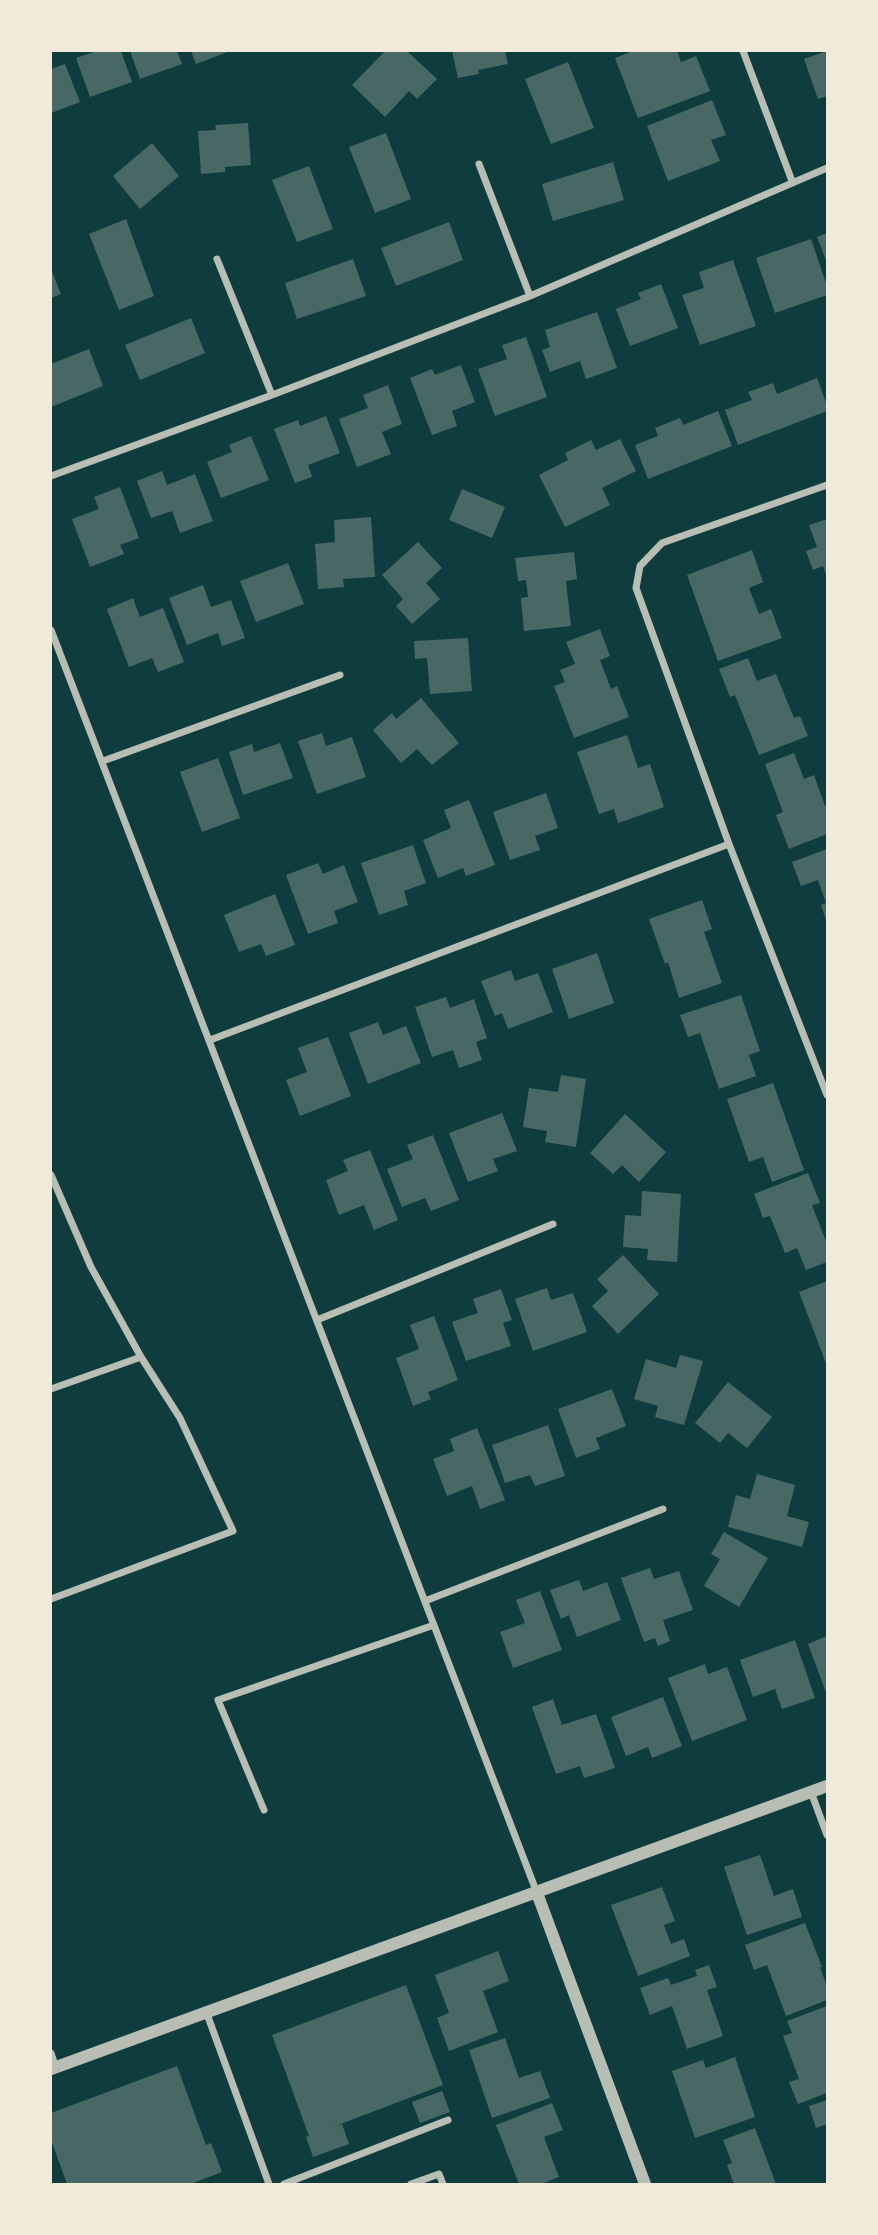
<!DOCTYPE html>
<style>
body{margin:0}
#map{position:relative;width:878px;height:2235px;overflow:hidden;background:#0f3d3e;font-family:"Titillium Web",sans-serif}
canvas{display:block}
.frame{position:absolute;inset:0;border:52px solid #f1e9da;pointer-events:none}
</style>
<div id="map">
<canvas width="878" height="2235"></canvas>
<div class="frame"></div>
</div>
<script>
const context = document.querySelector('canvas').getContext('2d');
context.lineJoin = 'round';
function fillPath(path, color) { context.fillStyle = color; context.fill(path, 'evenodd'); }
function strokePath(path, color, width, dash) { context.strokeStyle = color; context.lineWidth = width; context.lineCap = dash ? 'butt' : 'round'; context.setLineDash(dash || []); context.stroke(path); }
fillPath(new Path2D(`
 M97 51H121L132 82 90 97 76 58Z
 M130 51H177L182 64 140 79Z
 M191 51H230L196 64Z
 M385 51H407L437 79 417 99 409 91 385 117 352 85Z
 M452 51H505L508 64 478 70 479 74 458 78Z
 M633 51H677L681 62 696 56 710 91 638 118 615 58Z
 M827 51V96L818 99 804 59Z
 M568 62 594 128 551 144 525 79Z
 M65 64 80 102 51 113V69Z
 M712 100 726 135 711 140 720 161 668 181 647 126Z
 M248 123 251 165 225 167V172L201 174 198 131 216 130 215 125Z
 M386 133 411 199 375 213 349 147Z
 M152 143 179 176 140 209 113 176Z
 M613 162 624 200 553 221 542 184Z
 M309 166 333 229 297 242 272 180Z
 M126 219 154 296 119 310 89 234Z
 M449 222 463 260 396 286 381 248Z
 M827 233V263L817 237Z
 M811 239 827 286V295L775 313 756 258Z
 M353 259 366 296 297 319 285 283Z
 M733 260 756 326 700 345 682 295 704 288 699 272Z
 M51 269 61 294 51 298Z
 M661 284 678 328 630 346 616 309 641 299 638 293Z
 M597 312 617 368 586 379 580 361 550 372 542 350 550 347 545 330Z
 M191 318 205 353 140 380 125 345Z
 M526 337 547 397 495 416 478 369 507 359 502 345Z
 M89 349 103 386 51 407V364Z
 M461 365 475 402 452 411 457 426 432 435 410 378 432 369 435 375Z
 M817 378 827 405V411L738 445 725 410 752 400 748 392 773 383 777 394Z
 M388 385 402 424 382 432 391 454 357 467 339 419 368 408 363 395Z
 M718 411 732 446 648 479 635 445 658 436 655 428 680 418 683 425Z
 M326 416 340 453 308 465 312 477 295 483 274 429 298 420 300 426Z
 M251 436 269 480 221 498 207 462 232 452 229 445Z
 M620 439 636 471 602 488 610 505 565 527 539 475 568 460 565 453 591 440 596 450Z
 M162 471 167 485 195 474 213 521 180 533 172 511 151 518 137 481Z
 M120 487 139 538 120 545 124 554 90 567 72 519 99 509 94 497Z
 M462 489 505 507 492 538 449 520Z
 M371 517 375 577 343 579 344 587 318 589 315 544 335 542 334 520Z
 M827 519V577L823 566 813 570 806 551 817 547 809 525Z
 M418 542 442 568 426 583 440 599 412 624 396 606 403 599 382 575Z
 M752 550 763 582 749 588 759 614 771 609 782 638 718 661 687 575Z
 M574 552 577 579 566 581 571 626 524 631 521 598 528 597 526 580 518 581 515 558Z
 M288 563 304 604 256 622 240 581Z
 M203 585 211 607 231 600 245 638 222 646 218 633 187 645 169 598Z
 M133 598 140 617 163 608 184 662 158 672 152 658 129 667 107 609Z
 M600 629 610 656 600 660 611 689 617 686 629 717 574 738 554 686 565 682 560 670 575 664 566 642Z
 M468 638 472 691 430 694 427 658 415 659 414 641Z
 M748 658 757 681 776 674 794 718 800 716 808 736 759 755 735 695 730 697 719 669Z
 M421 698 459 743 432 765 417 749 401 763 373 730 392 713 396 719Z
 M322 733 326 746 352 737 366 777 317 794 298 741Z
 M627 735 638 768 650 764 664 807 618 823 614 809 599 814 577 752Z
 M280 743 293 778 243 795 229 752 252 744 254 752Z
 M794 753 804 779 814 775 825 806H827V834L789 849 776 815 783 812 765 764Z
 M218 758 240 818 202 832 180 772Z
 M546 793 558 828 535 836 540 850 510 860 493 812Z
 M469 800 495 865 466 876 463 868 438 878 423 840 451 828 444 810Z
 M413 845 426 883 404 891 408 905 379 915 361 863Z
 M827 849V923L821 905 826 903 818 880 801 886 792 862Z
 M318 863 323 874 344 865 358 902 334 911 338 923 308 934 286 875Z
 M275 894 295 945 266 956 261 944 239 952 224 915Z
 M702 900 712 929 704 932 722 983 679 998 668 962 665 964 649 919Z
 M597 953 614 1003 569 1019 552 969Z
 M511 970 515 981 538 973 553 1012 508 1029 502 1013 495 1016 481 981Z
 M741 995 760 1051 749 1055 756 1076 719 1089 700 1033 688 1037 680 1015Z
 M446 997 450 1008 474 999 487 1038 476 1042 482 1060 459 1068 453 1050 432 1057 415 1007Z
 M378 1022 383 1035 406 1026 421 1063 368 1084 349 1033Z
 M328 1037 351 1096 300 1116 286 1080 307 1072 298 1048Z
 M561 1075 586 1079 576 1147 545 1142 547 1131 523 1127 529 1088 558 1092Z
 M773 1083 804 1170 772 1182 763 1157 749 1162 727 1099Z
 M502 1113 517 1151 493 1159 498 1171 468 1182 449 1133Z
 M625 1114 666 1152 639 1182 622 1165 613 1174 590 1153Z
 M433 1135 459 1200 431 1211 425 1198 402 1207 387 1169 413 1159 407 1145Z
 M370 1150 398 1220 374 1230 364 1205 339 1215 326 1180 348 1171 343 1160Z
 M808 1173 820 1203 812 1205 827 1244V1262L806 1270 797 1248 785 1253 770 1216 763 1218 754 1194Z
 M642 1191 681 1194 677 1262 647 1260 648 1249 623 1247 625 1215 641 1216Z
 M623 1255 659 1294 618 1334 592 1306 608 1291 597 1279Z
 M827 1281V1366L799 1292Z
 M547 1288 551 1300 573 1293 587 1332 533 1351 515 1299Z
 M501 1289 512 1320 503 1323 511 1346 466 1361 452 1322 478 1313 473 1299Z
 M434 1316 458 1380 428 1392 431 1399 413 1406 396 1358 419 1349 410 1325Z
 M680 1355 703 1361 684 1425 655 1417 658 1406 634 1399 646 1359 676 1368Z
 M728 1382 772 1417 747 1448 728 1433 720 1443 695 1423Z
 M612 1389 626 1426 596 1438 600 1449 576 1458 558 1409Z
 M548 1425 565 1476 535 1486 530 1475 505 1483 492 1445Z
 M477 1428 505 1500 480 1509 472 1486 447 1496 433 1459 454 1451 450 1439Z
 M757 1474 795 1485 787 1516 809 1522 802 1547 728 1527 736 1495 750 1499Z
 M724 1532 768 1558 739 1607 704 1586 720 1559 711 1554Z
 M650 1568 654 1579 679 1571 693 1610 663 1620 670 1641 658 1646 655 1638 644 1642 621 1578Z
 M579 1580 583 1591 607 1582 621 1620 577 1637 569 1615 561 1619 550 1590Z
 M540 1591 562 1650 513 1668 500 1632 525 1623 516 1600Z
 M827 1636V1695L808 1644Z
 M795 1640 815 1698 782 1709 775 1689 753 1697 740 1660Z
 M705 1664 708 1674 727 1667 747 1720 692 1741 668 1678Z
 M663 1697 682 1746 652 1758 648 1747 626 1756 611 1717Z
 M553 1699 562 1725 596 1714 615 1768 584 1778 580 1766 556 1774 532 1707Z
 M760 1855 774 1896 793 1889 802 1917 747 1935 724 1867Z
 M662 1887 675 1921 664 1925 671 1944 684 1939 690 1956 638 1976 611 1905Z
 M805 1923 822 1967H820L827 1987V2000L786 2016 767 1965 754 1970 745 1945Z
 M498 1951 509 1981 483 1991 498 2032 449 2051 437 2018 449 2013 435 1975Z
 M709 1965 717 1987 707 1990 723 2036 687 2049 672 2006 650 2015 640 1988 668 1978 671 1985 697 1976 695 1970Z
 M406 1985 443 2085 330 2128 342 2124 349 2144 313 2157 306 2137 309 2136 272 2035Z
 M827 2006V2093L798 2104 789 2082 799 2079 783 2036 792 2033 787 2021Z
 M505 2038 519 2078 540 2071 550 2098 492 2118 469 2050Z
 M735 2057 755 2117 695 2138 672 2071 703 2060 706 2068Z
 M177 2066 206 2145 211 2143 222 2172 191 2184H67L51 2140V2113Z
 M442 2091 450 2112 420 2123 412 2102Z
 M827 2100V2124L816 2128 809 2106Z
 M552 2103 563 2130 544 2137 559 2177 541 2184H519L496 2125Z
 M755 2128 776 2184H734L727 2165 732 2163 723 2140Z`), '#486865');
strokePath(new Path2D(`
 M743 51 792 181
 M479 164 530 296
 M217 259 272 395
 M51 476 272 395 530 296 827 168
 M827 485 662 543 640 566 636 588 729 844 827 1095
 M51 630 537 1893
 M103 761 340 675
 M210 1040 729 844
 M51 1175 91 1267 141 1357 180 1418 233 1531 51 1599
 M317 1320 553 1224
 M51 1389 141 1357
 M425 1601 663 1509
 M811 1792 827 1835
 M264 1810 218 1700 434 1625
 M207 2014 269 2184
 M51 2053 56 2068
 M284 2184 448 2120
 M411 2184 439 2174 443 2184`), '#b8beb3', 7);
strokePath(new Path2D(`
 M537 1893 645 2184
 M51 2069 827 1786`), '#b8beb3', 12);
</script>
